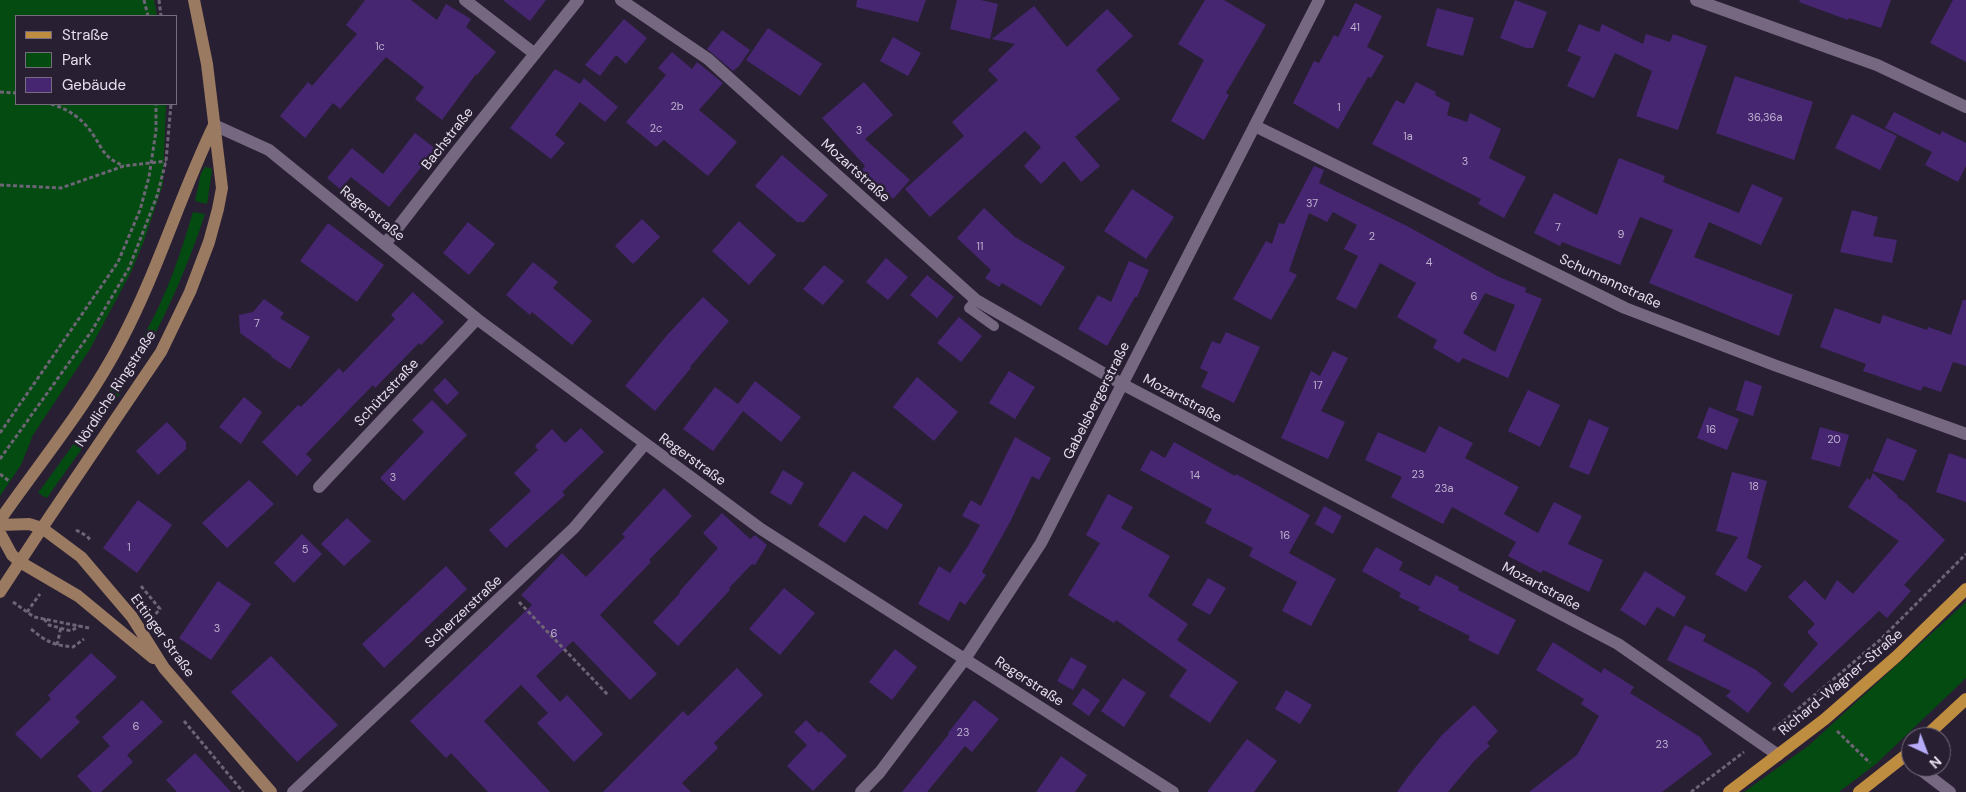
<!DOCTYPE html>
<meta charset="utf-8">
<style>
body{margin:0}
#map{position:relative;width:1966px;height:792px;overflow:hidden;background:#291f33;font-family:"DM Sans",sans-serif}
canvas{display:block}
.legend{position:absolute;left:15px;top:15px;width:162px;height:90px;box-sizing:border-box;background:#291f33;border:1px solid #756c7d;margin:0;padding:6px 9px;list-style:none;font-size:15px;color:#e6dfed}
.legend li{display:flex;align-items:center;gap:10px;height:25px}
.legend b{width:25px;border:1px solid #756c7d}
.north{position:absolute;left:1901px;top:727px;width:50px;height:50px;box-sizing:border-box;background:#291f33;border:1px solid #756c7d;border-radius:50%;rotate:137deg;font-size:14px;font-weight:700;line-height:20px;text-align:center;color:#e6dfed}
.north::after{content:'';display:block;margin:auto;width:18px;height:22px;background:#b6acf8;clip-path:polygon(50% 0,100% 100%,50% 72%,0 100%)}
</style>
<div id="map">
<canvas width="1966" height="792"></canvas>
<ul class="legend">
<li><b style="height:6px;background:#bf8d40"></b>Straße</li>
<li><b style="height:14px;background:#044b11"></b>Park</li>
<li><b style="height:14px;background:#462671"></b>Gebäude</li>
</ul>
<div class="north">N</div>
</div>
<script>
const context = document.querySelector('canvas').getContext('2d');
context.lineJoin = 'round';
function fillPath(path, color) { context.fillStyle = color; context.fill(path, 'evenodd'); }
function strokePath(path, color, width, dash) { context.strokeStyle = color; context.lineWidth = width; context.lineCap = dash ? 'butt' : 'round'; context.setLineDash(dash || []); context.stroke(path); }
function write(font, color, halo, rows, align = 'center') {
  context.font = font + ' "DM Sans",sans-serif'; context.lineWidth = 5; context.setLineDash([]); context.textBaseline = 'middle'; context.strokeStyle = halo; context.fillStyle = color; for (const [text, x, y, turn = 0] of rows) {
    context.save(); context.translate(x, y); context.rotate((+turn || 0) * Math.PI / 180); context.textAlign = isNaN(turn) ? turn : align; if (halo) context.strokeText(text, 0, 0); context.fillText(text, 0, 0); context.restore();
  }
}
fillPath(new Path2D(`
 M0 0H154L157 16H16V104H166L163 184 144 241 132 270 90 349 33 435 21 465 0 496Z
 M205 167 211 168 212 171 207 204 195 201 201 173Z
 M193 212 205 214C187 269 164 321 135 370 108 414 76 456 47 498L38 493C76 441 115 388 146 332 167 294 181 253 193 212Z
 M1966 602V678L1876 764 1839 792H1744L1808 746Z`), '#044b11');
fillPath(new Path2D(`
 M365 0H411L437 20 446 4 471 19 466 27 496 52 477 75 476 74 442 120 415 99 424 87 386 57 340 109 333 103 305 138 280 116 308 82 312 86 357 34 346 25Z
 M503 0H546L530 21Z
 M857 0H926L918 22 856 7Z
 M957 0H981L998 4 990 39 950 29Z
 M1205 0H1224L1266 25 1226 93 1229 95 1204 140 1171 121 1204 60 1178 44Z
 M1515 0 1547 12 1533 48H1526L1500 38Z
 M1800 0H1891L1881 28 1849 18 1848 20 1799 2Z
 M1953 0H1966V62L1930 43Z
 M1355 3 1382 16 1367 47 1384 56 1371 78 1368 77 1338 129 1293 103 1314 61 1319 63 1334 35 1338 37Z
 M1034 6 1067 47 1107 9 1133 36 1096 70 1120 99 1075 137 1100 166 1081 182 1064 161 1041 184 1024 166 1041 147 1025 131 930 217 905 189 964 136 952 122 998 80 988 70 1015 44 992 39Z
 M1437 8 1474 18 1463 56 1426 46Z
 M624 19 647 38 626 64 616 55 600 76 585 65Z
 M1579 24 1599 32 1602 24 1643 44 1646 34 1670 42 1673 34 1707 46 1678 130 1636 116 1652 71 1615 53 1594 98 1567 86 1581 57 1567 51Z
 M768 28 822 64 800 96 746 60Z
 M722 30 750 50 739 66 733 71 707 49Z
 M893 37 921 53 908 76 880 61Z
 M672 52 692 69 697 62 723 83 699 110 737 142 708 176 664 140 656 147 626 122 666 75 658 68Z
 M555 69 580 84 584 78 618 107 605 122 580 102 555 135 565 143 551 159 510 128Z
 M1735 76 1813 102 1794 160 1716 133Z
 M864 82 893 115 865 139 910 180 893 199 862 170 865 166 822 118Z
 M1416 82 1436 92 1435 95 1450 103 1447 115 1467 122 1470 113 1501 129 1489 158 1526 177 1504 218 1478 204 1481 199 1372 144 1396 100 1404 104Z
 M1894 112 1940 135 1942 131 1966 143V166L1958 182 1925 165 1932 152 1885 128Z
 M1852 114 1897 136 1880 170 1835 148Z
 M415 133 436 149 389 207 351 177 340 189 327 178 352 148 383 174Z
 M782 155 828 195 804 222H797L755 186Z
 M1619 158 1665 176 1663 182 1739 213 1752 184 1783 198 1761 245 1709 222 1694 257 1793 295 1779 336 1649 283 1673 230 1640 217 1620 265 1562 242 1560 246 1534 233 1554 193 1597 215Z
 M1314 166 1324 170 1319 183 1407 226 1499 277 1526 288 1525 292 1542 299 1508 378 1463 358 1459 363 1433 348 1437 340 1397 317 1416 283 1380 263 1356 309 1336 299 1358 256 1344 249 1357 225 1333 212 1327 222 1309 213 1289 271 1297 275 1271 320 1233 299 1266 241 1272 244 1279 223 1284 224ZM1485 293 1515 305 1495 352 1463 333Z
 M1132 189 1174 217 1146 259 1104 231Z
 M984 208 1015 237 1065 267 1041 306 1002 283 999 287 985 278 991 270 957 238Z
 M1852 210 1878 217 1873 236 1897 240 1892 263 1840 252Z
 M642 219 660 237 633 264 615 246Z
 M739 221 776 255 749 285 712 251Z
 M468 222 495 244 469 275 443 253Z
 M328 223 384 265 357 302 300 261Z
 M886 258 908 277 888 300 866 282Z
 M1129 261 1149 270 1137 297H1135L1107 346 1078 329 1098 295 1111 302Z
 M533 262 558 282 553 288 592 321 572 345 532 312 530 315 506 295Z
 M824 265 844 281 823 305 803 289Z
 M927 275 954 297 937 318 910 295Z
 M413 292 444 322 421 345 419 343 375 388 373 385 306 454 312 460 297 476 262 442 298 405 301 407 339 368 343 373 395 319 391 315Z
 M703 297 729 321 690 367 691 368 655 411 625 386 668 334Z
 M264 299 284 313 280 318 310 337 290 369 271 357 272 356 240 333 239 315 253 312Z
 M1963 300H1966V366L1953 362 1941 392 1923 386 1921 391 1863 371 1866 364 1820 347 1835 308 1880 324 1883 315 1927 330 1928 327 1951 335Z
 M959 317 982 336 961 362 937 343Z
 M1226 332 1260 347 1234 403 1201 387 1208 372 1200 368 1212 341 1220 344Z
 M1333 351 1348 358 1321 411 1345 422 1328 459 1281 438 1311 371 1320 376Z
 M1009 371 1035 387 1015 419 989 403Z
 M917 377 958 412 934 441 893 407Z
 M445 378 459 393 447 405 433 390Z
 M1745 380 1762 386 1753 416 1736 410Z
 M755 381 801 417 781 442 743 411 713 451 683 429 715 387 738 404Z
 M1528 390 1560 405 1540 447 1508 431Z
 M244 397 262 412 241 444 219 427Z
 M432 400 467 435 404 501 380 478 424 432 412 420Z
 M1709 407 1739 419 1727 450 1697 438Z
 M1589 419 1609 428 1589 475 1569 467Z
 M167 422 186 442V449L158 475 136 451Z
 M1439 426 1473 443 1465 458 1519 487 1504 514 1538 533 1554 502 1582 516 1568 544 1603 560 1589 592 1543 570 1541 573 1508 556 1516 542 1452 507 1443 524 1391 497 1402 477 1365 460 1378 432 1425 453Z
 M1820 427 1849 435 1840 467 1811 459Z
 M581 428 604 452 562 492 565 495 506 548 489 530 531 491 514 473 538 450 535 446 552 429 565 443Z
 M1015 437 1051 458 1039 480 1032 476 1010 522 982 572 986 575 965 605 960 601 949 621 918 604 939 566 950 573 968 546 980 525 962 516 971 500 981 506Z
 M1887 438 1917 450 1904 481 1873 471Z
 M1174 442 1235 476 1236 474 1262 488 1310 515 1289 553 1336 579 1311 626 1282 611 1297 582 1249 556 1253 548 1205 523 1212 509 1140 470 1151 450 1165 458Z
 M1949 453 1966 459V502L1936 492Z
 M783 470 804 483 791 505 770 493Z
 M853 471 903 505 887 530 864 515 845 543 818 525Z
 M1732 472 1767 481 1747 558 1762 566 1746 592 1715 574 1738 537 1716 531Z
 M1873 473 1898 496 1897 497 1906 503 1945 540 1904 585 1911 591 1887 618 1879 611 1792 693 1783 685 1818 644 1807 632 1815 624 1788 597 1805 580 1825 600 1837 580 1853 594 1899 541 1848 507 1867 478 1870 480Z
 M249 480 274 504 227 548 202 523Z
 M664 488 692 516 649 560 651 562 600 615 657 674 630 700 573 641 536 676 560 702 567 695 603 734 574 762 537 723 548 713 521 685 484 721 550 792H488L451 753 446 758 410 721 532 605 521 595 562 553 586 577 625 537 622 534Z
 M1108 494 1133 507 1121 528 1170 556 1148 596 1188 624 1177 640 1238 682 1210 723 1169 696 1187 670 1116 620 1114 623 1068 595 1100 543 1086 535Z
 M138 500 172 525 137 573 103 548Z
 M1324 506 1342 516 1333 534 1315 524Z
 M722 513 750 539 755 535 767 545 755 565 752 564 729 588 730 590 678 646 653 622 680 593 679 592 718 548 703 533Z
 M347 518 371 541 344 566 321 544Z
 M302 534 322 554 294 583 274 563Z
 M1376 547 1403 562 1399 570 1430 586 1436 575 1459 587 1458 590 1516 620 1498 655 1468 640 1470 636 1418 610 1420 607 1399 597 1401 593 1362 571Z
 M446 566 467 589 384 668 362 644Z
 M1645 571 1686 597 1674 617 1657 607 1645 626 1620 610Z
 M1208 578 1226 588 1210 615 1192 605Z
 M218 581 251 604 211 660 179 638Z
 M784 588 815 613 780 655 749 629Z
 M1685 625 1706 635 1703 641 1756 670 1772 683 1748 713 1726 696 1731 691 1667 660Z
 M1553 642 1601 673 1604 668 1634 687 1630 693 1700 737 1712 754 1662 792H1529L1577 755 1599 716 1581 704 1584 699 1536 670Z
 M895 649 917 667 892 700 869 682Z
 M91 653 117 677 75 717 80 722 41 759 15 734 51 699 48 695Z
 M271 656 338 725 297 762 231 692Z
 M1071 657 1087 666 1073 690 1057 681Z
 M737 668 763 695 714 743 718 748 682 783 691 792H603L683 711 688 716Z
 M1123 678 1146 693 1124 727 1101 711Z
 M1083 688 1100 700 1089 716 1072 704Z
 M1286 690 1312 705 1300 724 1275 709Z
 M142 700 163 722 127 755 133 762 101 792H92L77 776 110 746 102 737Z
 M974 700 999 719 972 752 965 746 927 792H902L949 734 948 733Z
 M1474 705 1498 731 1487 743 1490 746 1475 760 1448 792H1397L1414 769 1442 735Z
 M806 720 819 733 821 731 847 756 813 791 787 766 807 745 794 732Z
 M1247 739 1277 761 1254 792H1207Z
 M195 753 231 792H177L166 780Z
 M1061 756 1087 775 1075 792H1036Z`), '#462671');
strokePath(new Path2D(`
 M144 0 148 16
 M159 0 161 16
 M0 92 16 93
 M51 104C69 109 84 120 94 136 104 152 105 158 124 166
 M0 185 61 188 124 166 166 161
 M0 433 118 262 140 210 149 177 156 131V104
 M0 459 91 332 129 268 157 196 166 161 171 104
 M0 474 9 481
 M76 530 87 536 91 541
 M141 586 160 609 153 617 152 616
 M13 602 34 617 89 628
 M519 602 608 695
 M27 612 40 594
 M44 619 49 625 71 631 79 626
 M31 629C47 642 53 645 73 647L84 639
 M57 645 61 627
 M184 721 243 792
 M1773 730 1880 640 1966 554
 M1837 731 1870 763
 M1691 792 1744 752`), '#6d6476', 3, [4, 2.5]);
strokePath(new Path2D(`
 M976 300 969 308 994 326`), '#756880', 10);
strokePath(new Path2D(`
 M465 0 535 54
 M621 0 708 59 976 300 1122 384 1618 644 1778 755
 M214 125 269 150 477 319 761 529 1173 792
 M1255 126 1625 308 1774 365 1966 434
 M385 244 457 151 578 0
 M319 487 477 319
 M1917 767 1950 792
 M293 792 574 528 645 444
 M861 792 880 772 965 659 1041 543 1319 0`), '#756880', 12);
strokePath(new Path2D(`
 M1696 0 1877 65 1966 107`), '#756880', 12);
strokePath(new Path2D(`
 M0 520C41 461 88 405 121 341 158 271 180 195 214 125
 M0 525 29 524 42 528 81 557 132 617 164 668 271 792
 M0 533 12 555 20 562 78 596 153 658
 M0 592 42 528 161 352 190 292 209 242 218 209 222 188 207 64 194 0`), '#9a7a60', 12);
strokePath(new Path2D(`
 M1925 737 1966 699
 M1729 792 1825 719 1897 656 1966 589
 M1859 792 1911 751`), '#bf8d40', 12);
write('11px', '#beb1ce', null, [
 ["41",1355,28],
 ["1c",380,47],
 ["2b",677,107],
 ["1",1339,108],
 ["36,36a",1765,118],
 ["2c",656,129],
 ["3",859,131],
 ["1a",1408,137],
 ["3",1465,162],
 ["37",1312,204],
 ["7",1558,228],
 ["9",1621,235],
 ["2",1372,237],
 ["11",980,247],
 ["4",1429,263],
 ["6",1474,297],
 ["7",257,324],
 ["17",1318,386],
 ["16",1711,430],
 ["20",1834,440],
 ["23",1418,475],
 ["14",1195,476],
 ["3",393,478],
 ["18",1754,487],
 ["23a",1444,489],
 ["16",1285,536],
 ["1",129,548],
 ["5",305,550],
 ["3",217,629],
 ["6",554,634],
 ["6",136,727],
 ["23",963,733],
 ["23",1662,745]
]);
write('14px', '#e6dfed', '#291f33', [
 ["Bachstraße",448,139,-52],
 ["Mozartstraße",855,171,42],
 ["Regerstraße",372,214,39],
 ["Schumannstraße",1610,282,25],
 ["Nördliche Ringstraße",116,389,-57],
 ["Schützstraße",387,393,-47],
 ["Mozartstraße",1182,399,28],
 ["Gabelsbergerstraße",1097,401,-63],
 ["Regerstraße",692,460,36],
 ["Mozartstraße",1541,587,28],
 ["Scherzerstraße",464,612,-43],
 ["Ettinger Straße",162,636,54],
 ["Regerstraße",1029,682,33],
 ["Richard-Wagner-Straße",1841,683,-40]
]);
</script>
